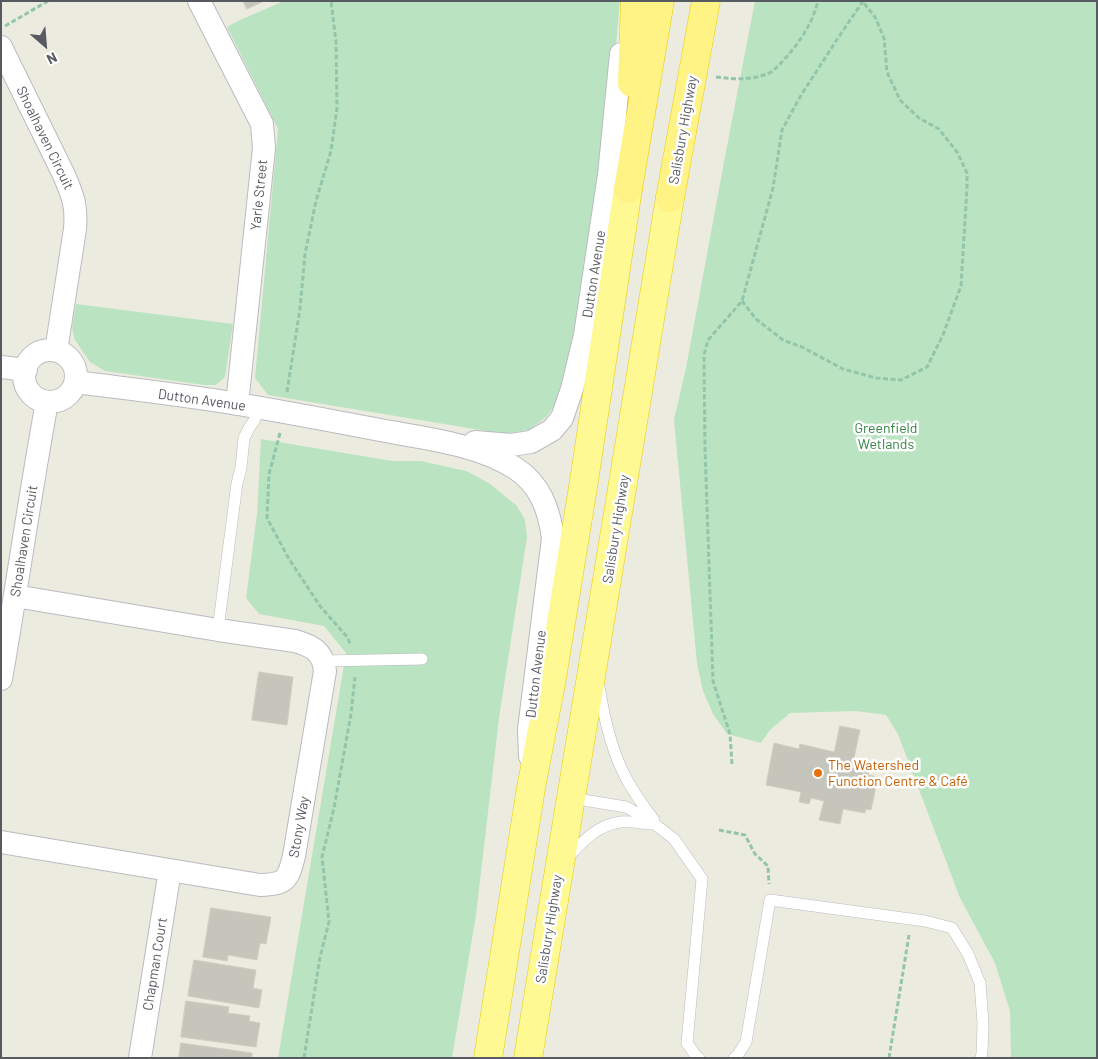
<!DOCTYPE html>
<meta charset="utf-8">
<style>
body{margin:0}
#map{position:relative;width:1098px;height:1059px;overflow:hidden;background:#ecebdf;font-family:Barlow,sans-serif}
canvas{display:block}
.frame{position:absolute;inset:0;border:2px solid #585a61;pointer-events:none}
.north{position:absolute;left:20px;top:20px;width:50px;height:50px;-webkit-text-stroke:4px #fff;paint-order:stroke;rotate:153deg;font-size:14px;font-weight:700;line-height:20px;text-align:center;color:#585a61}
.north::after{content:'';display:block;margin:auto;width:18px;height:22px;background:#585a61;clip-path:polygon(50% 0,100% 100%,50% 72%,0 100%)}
</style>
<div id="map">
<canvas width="1098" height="1059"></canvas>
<div class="frame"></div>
<div class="north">N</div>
</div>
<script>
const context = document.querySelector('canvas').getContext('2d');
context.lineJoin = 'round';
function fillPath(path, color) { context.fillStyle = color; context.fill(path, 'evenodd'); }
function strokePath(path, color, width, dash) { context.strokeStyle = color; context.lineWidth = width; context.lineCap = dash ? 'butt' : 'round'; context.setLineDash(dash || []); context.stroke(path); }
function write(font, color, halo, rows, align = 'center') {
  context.font = font + ' Barlow,sans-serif'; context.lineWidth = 5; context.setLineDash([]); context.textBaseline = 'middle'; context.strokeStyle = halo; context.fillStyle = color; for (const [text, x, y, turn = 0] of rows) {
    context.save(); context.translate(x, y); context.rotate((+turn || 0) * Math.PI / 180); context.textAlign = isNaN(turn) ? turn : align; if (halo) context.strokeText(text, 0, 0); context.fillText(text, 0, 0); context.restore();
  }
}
fillPath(new Path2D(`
 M284 1H620L605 165 579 342 559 400 546 417 530 429 511 435 268 395 255 378 278 129 227 27 240 20Z
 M755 1H1097V1058H1011L1010 1011 995 963 960 898 898 734 886 715 856 711 790 713 770 730 761 743 727 734 713 714 703 691 697 664 674 420 686 368 724 162Z
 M76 304 233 324 225 377 216 385H204L105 371 90 362 75 340 72 328Z
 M261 439 392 461H421L466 471 489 483 517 506 525 520 527 537 499 718 476 915 452 1058H278L346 653 324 626 259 614 246 598 257 514Z`), '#bae4c1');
const building = new Path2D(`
 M243 1H264L247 9Z
 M259 672 293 677 287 725 252 720Z
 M840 726 860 730 852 767 869 770 868 775 878 777 871 810 866 809 865 813 843 809 840 824 819 820 824 801 811 798 809 804 799 802 801 792 766 785 774 743 799 749 800 744 834 752Z
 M211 908 271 917 266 944 260 943 257 960 228 955 227 961 203 957Z
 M194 960 256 970 253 988 262 990 259 1008 188 996Z
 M186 1001 229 1007 228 1013 250 1016 249 1021 260 1023 256 1047 181 1037Z
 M181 1043 252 1053V1058H179Z`);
fillPath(building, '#c6c5bc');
strokePath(building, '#d0cdbd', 1);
const service = new Path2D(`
 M218 630 237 483 241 468 244 438 249 428 254 421 259 408
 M324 661 422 659
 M599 686C604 718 611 750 626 778 634 793 644 807 654 820
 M571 798 626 807 648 819 674 839 702 879 687 1043 696 1056 699 1058
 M566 859C581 843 597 825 620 822 631 821 644 824 655 824
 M734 1058 737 1056 746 1042 770 900 925 921 952 928 968 954 980 983 983 1023 982 1053 981 1058`);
const minor = new Path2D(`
 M199 1 262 124 264 148 237 404
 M1 47 64 175C73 196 77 206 75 229L56 351
 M24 376a26 26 0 1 1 52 0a26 26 0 1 1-52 0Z
 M1 367 26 370
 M76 382C130 389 184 395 238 404 285 412 333 421 380 430 423 438 478 444 515 468 540 484 549 509 553 538L529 729 530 756
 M475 442 511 445 531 442 552 430 562 418 572 389 585 335 609 175 621 54
 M1 679C17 587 30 494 47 402
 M1 842 260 885C285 884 288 881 294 856L325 671C323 651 312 646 295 641L218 630 15 596
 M140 1058 170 870`);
const trunk = new Path2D(`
 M488 1058 531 788 552 678 584 481 628 189
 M528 1058 670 198`);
const motorway = new Path2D(`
 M632 83 635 1
 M628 189 660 1
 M670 198 706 1`);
strokePath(service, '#babbc1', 12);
strokePath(minor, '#babbc1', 24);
strokePath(trunk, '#ebc900', 29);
strokePath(motorway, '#ebc900', 29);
strokePath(new Path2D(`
 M5 26 48 1
 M716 77C734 79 751 81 769 73 772 72 775 69 778 66 795 49 812 26 818 1
 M742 301 756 319 783 340 802 347 843 369 876 378 901 380 927 367 943 335 961 286 967 188V173L957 152 939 129 919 118 900 100 887 72 884 38 875 17 863 2
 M287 392 300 309 305 254 316 201 331 151 337 108 336 42 331 1
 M280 433 269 474 267 518 289 559 320 606 348 638 350 644
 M732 764 730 734 713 681 705 448 704 355 708 340 742 301 773 188 782 130 800 97 836 41 863 1
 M719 830 745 835 755 854 768 866 769 884
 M304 1058 320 957 329 922 322 857 334 808 351 714 355 677
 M889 1058 909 935`), '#93c5aa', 3, [5, 2.5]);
strokePath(service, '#fff', 11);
strokePath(minor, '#fff', 22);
strokePath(trunk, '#fef992', 28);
strokePath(motorway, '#fef384', 28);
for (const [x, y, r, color] of [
 [818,773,5,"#e8710a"]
]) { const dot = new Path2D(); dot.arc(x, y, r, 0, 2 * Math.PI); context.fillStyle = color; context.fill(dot); strokePath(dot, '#fff', 2); }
write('14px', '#585a61', '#fff', [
 ["Salisbury Highway",683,130,-80],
 ["Shoalhaven Circuit",45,138,64],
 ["Yarle Street",259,195,-84],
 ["Dutton Avenue",594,274,-81],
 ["Dutton Avenue",202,400,8],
 ["Salisbury Highway",616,529,-81],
 ["Shoalhaven Circuit",24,541,-81],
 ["Dutton Avenue",536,674,-83],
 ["Stony Way",299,827,-80],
 ["Salisbury Highway",549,929,-81],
 ["Chapman Court",155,964,-81]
]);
write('14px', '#338445', '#fff', [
 ["Greenfield",886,428],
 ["Wetlands",886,444]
]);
write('14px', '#c56008', '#fff', [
 ["The Watershed",828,765],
 ["Function Centre & Café",828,781]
], 'left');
</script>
